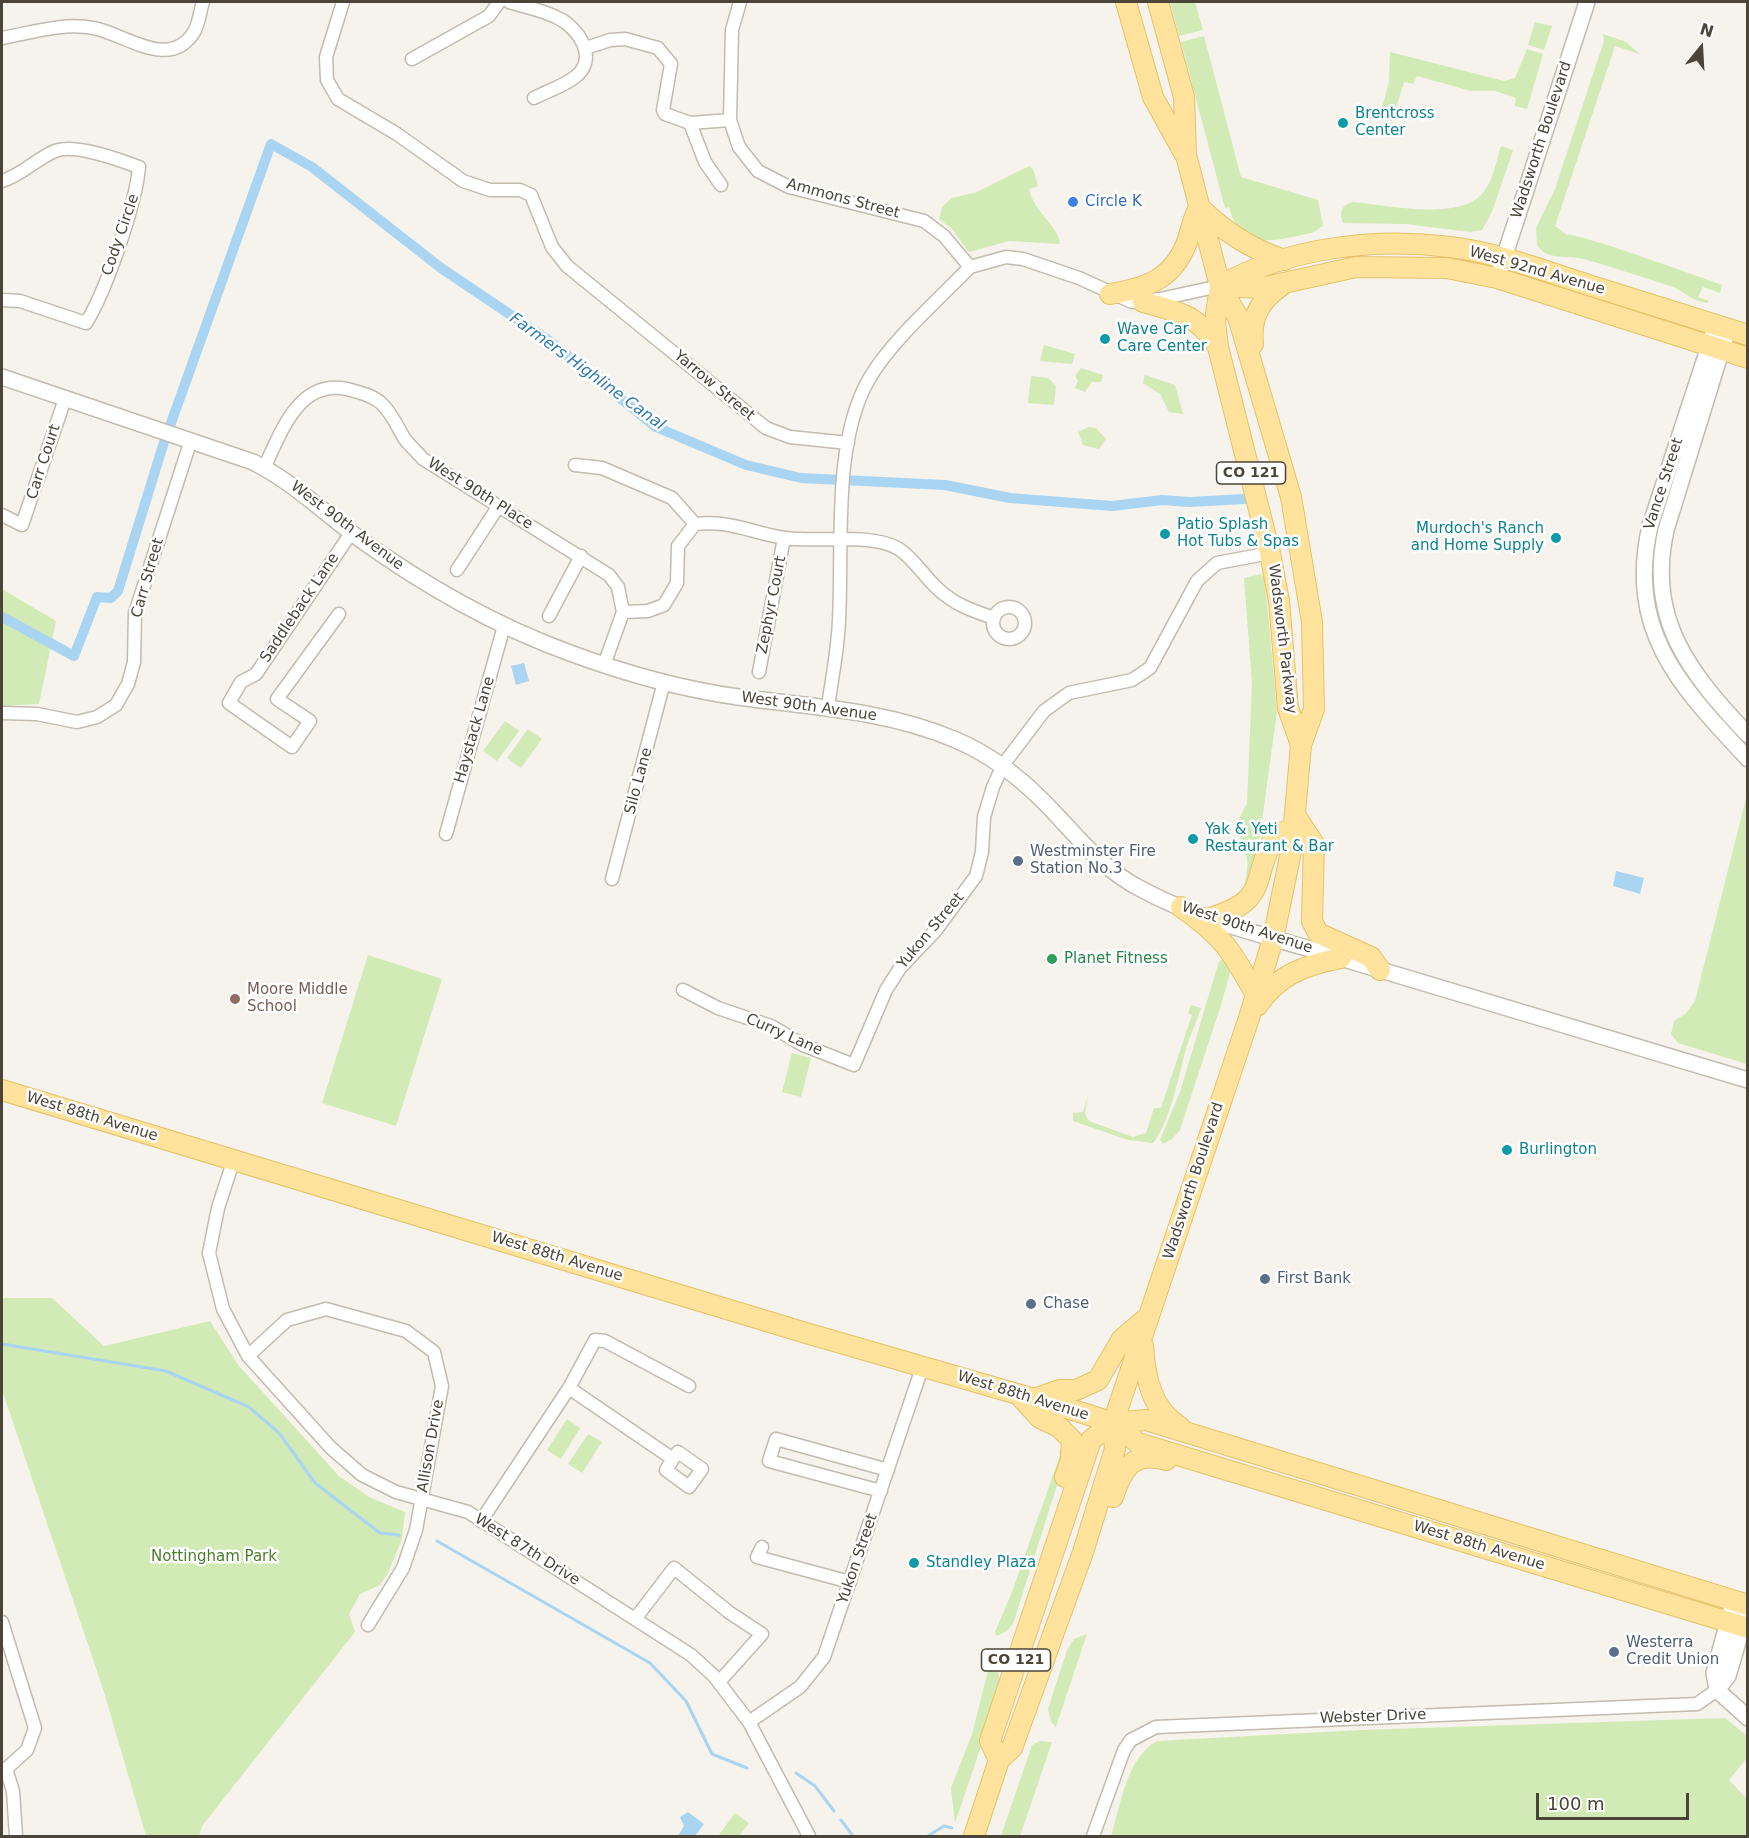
<!DOCTYPE html>
<style>
body{margin:0}
#map{position:relative;width:1749px;height:1838px;overflow:hidden;background:#f6f3ec;font-family:"DejaVu Sans",sans-serif}
canvas{display:block}
.frame{position:absolute;inset:0;border:3px solid #4b4439;pointer-events:none}
.north{position:absolute;left:1671px;top:18px;width:60px;height:60px;-webkit-text-stroke:4px #fff;paint-order:stroke;rotate:18deg;font-size:16px;font-weight:700;line-height:24px;text-align:center;color:#4b4439}
.north::after{content:'';display:block;margin:auto;width:21px;height:27px;background:#4b4439;clip-path:polygon(50% 0,100% 100%,50% 72%,0 100%)}
.scale{position:absolute;left:1536px;top:1793px;width:153px;height:27px;box-sizing:border-box;border:3px solid #4b4439;border-top:0;padding-left:8px;font-size:18px;line-height:21px;white-space:nowrap;color:#4b4439;-webkit-text-stroke:4px #fff;paint-order:stroke}
</style>
<div id="map">
<canvas width="1749" height="1838"></canvas>
<div class="frame"></div>
<div class="north">N</div>
<div class="scale">100 m</div>
</div>
<script>
const context = document.querySelector('canvas').getContext('2d');
context.lineJoin = 'round';
function fillPath(path, color) { context.fillStyle = color; context.fill(path, 'evenodd'); }
function strokePath(path, color, width, dash) { context.strokeStyle = color; context.lineWidth = width; context.lineCap = dash ? 'butt' : 'round'; context.setLineDash(dash || []); context.stroke(path); }
function write(font, color, halo, rows, align = 'center') {
  context.font = font + ' "DejaVu Sans",sans-serif'; context.lineWidth = 5; context.setLineDash([]); context.textBaseline = 'middle'; context.strokeStyle = halo; context.fillStyle = color; for (const [text, x, y, turn = 0] of rows) {
    context.save(); context.translate(x, y); context.rotate((+turn || 0) * Math.PI / 180); context.textAlign = isNaN(turn) ? turn : align; if (halo) context.strokeText(text, 0, 0); context.fillText(text, 0, 0); context.restore();
  }
}
fillPath(new Path2D(`
 M1170 2H1195L1203 30 1179 36Z
 M1535 22 1552 26 1544 50 1528 45Z
 M1603 34 1626 42 1640 54 1615 46 1555 226 1567 235C1576 232 1702 278 1722 285L1720 293 1703 287 1698 297 1709 301 1707 303C1693 302 1685 292 1673 287 1644 277 1614 268 1584 259 1568 255 1547 261 1537 245L1536 228 1555 189 1604 41Z
 M1204 36 1241 177 1318 200 1323 226C1320 227 1319 229 1316 231 1310 234 1299 235 1293 237 1262 244 1238 242 1229 207L1225 208 1181 42Z
 M1527 49 1543 54 1527 109 1515 106 1516 98 1495 91H1471L1417 76 1413 84 1404 82 1392 121 1379 120 1389 81 1390 52 1504 81 1515 78Z
 M1501 146 1513 150 1492 212 1482 230 1470 232 1405 224 1343 223C1339 212 1341 205 1353 202 1386 205 1458 221 1482 194 1493 182 1496 161 1501 146Z
 M1029 166 1033 169 1038 186 1029 189C1033 211 1060 228 1060 244L1009 241 969 252 952 229 939 219 942 207 952 198 977 192Z
 M1044 345 1075 354 1072 364 1040 361Z
 M1081 368 1103 375 1101 382H1092L1085 392 1075 388 1078 381 1075 376Z
 M1145 375 1175 385 1183 414 1169 412 1160 394 1143 383Z
 M1031 376 1048 378 1056 386 1054 405 1028 403Z
 M1089 427 1096 428 1106 439 1099 449 1083 445 1078 432Z
 M1261 574 1265 581 1277 711 1254 880 1243 893C1244 883 1249 869 1247 859 1242 834 1230 830 1247 804L1252 683 1244 578Z
 M2 589 56 621 39 704 2 706Z
 M505 721 519 731 497 761 483 751Z
 M528 729 542 739 521 768 507 758Z
 M1747 794V1064L1678 1043 1671 1034 1674 1021 1685 1014 1695 1001Z
 M368 955 442 979 396 1126 322 1103Z
 M1226 959 1231 969 1221 1005 1180 1130 1172 1139 1163 1144 1160 1140 1180 1092 1219 961Z
 M1191 1005 1201 1008C1197 1022 1190 1035 1186 1048 1180 1072 1169 1125 1153 1143L1128 1140 1073 1121V1113L1083 1112 1088 1096 1085 1114 1089 1121 1133 1137 1146 1133 1154 1108H1161L1192 1015 1188 1013Z
 M792 1053 811 1058 801 1097 782 1092Z
 M2 1298H52L104 1346 210 1321 239 1366 339 1476 369 1497 405 1512 402 1539 388 1573 380 1585 360 1594 349 1614 355 1632 202 1826 199 1836H146L103 1689 2 1390Z
 M567 1419 580 1428 561 1459 547 1450Z
 M588 1434 602 1442 582 1473 568 1464Z
 M1063 1447 1064 1463 1013 1624 1007 1631 997 1636 995 1632 1012 1592 1060 1455 1059 1451Z
 M1087 1634 1056 1727 1051 1722 1048 1709 1067 1650 1074 1639Z
 M990 1663C1001 1671 1001 1680 999 1693L955 1823 951 1788 972 1734Z
 M1725 1718 1747 1736V1758L1729 1780 1747 1799V1836H1111C1121 1805 1126 1758 1157 1741L1361 1730Z
 M1040 1741 1052 1742 1020 1836H1001L1032 1745Z
 M735 1813 749 1823 739 1836H718Z`), '#d2eab5');
fillPath(new Path2D(`
 M524 663 529 681 516 685 511 666Z
 M1616 871 1644 878 1640 894 1613 886Z
 M688 1812 704 1824 695 1836H678L684 1826 680 1817Z`), '#a9d4f2');
strokePath(new Path2D(`
 M2 1344 166 1371 249 1407 279 1433 315 1483 380 1533 399 1535
 M437 1541 650 1663 686 1701 712 1754 747 1768
 M796 1773 815 1786 834 1811
 M841 1820 853 1836
 M928 1836 944 1826 952 1828`), '#a9d4f2', 3);
strokePath(new Path2D(`
 M171 423 271 144 312 167 441 268 548 340 656 427 746 465 801 478 945 485 1010 498 1112 506 1162 500 1189 502 1245 499
 M2 617 74 656 97 597 111 598 118 591 164 442`), '#a9d4f2', 10);
const minor = new Path2D(`
 M343 2 326 57 327 80 338 99 397 134 463 181 490 190H520L531 195 552 247 567 266 766 428 790 437 848 443
 M509 2C525 7 543 10 558 18 579 28 599 59 575 77 564 86 547 91 534 98
 M740 2 732 30 730 120 739 147 758 171 789 187 924 221 944 236 970 267
 M2 38C30 33 65 22 93 28 124 33 169 72 194 32 199 24 200 11 203 2
 M586 48 610 40 625 39 658 48 671 64 663 110 665 114 690 123 730 120
 M412 59 489 16 499 2
 M690 123 705 162 721 185
 M2 181C22 175 36 159 55 151 75 143 119 160 139 167 136 204 106 291 86 323L20 301 2 300
 M970 267 1006 257 1023 259 1079 278 1132 302 1160 299 1220 286
 M575 465 602 468 672 498 695 524C732 520 751 533 785 538 817 543 871 532 899 549 914 559 924 576 937 588 953 604 973 611 994 618
 M264 468C281 433 298 379 347 389 358 392 372 395 381 403 391 412 397 426 404 438 409 445 417 452 423 459L609 575 618 587 623 612
 M2 515 22 525 65 399
 M457 570 498 507
 M993 623a16 16 0 1 1 32 0a16 16 0 1 1-32 0Z
 M623 612 648 611 664 605 677 583 678 546 695 524
 M339 614 277 699 310 721 292 747 229 703 241 682 256 674 351 533
 M549 616 581 556
 M604 665 623 612
 M759 672 784 538
 M828 706C832 678 838 649 839 620 843 547 832 443 869 379 891 341 939 299 970 267
 M2 713 37 714 77 722 97 717 116 705 128 684 134 662 135 613 191 440
 M446 834 504 626
 M612 879 664 682
 M683 990 718 1008 771 1026 803 1045 854 1065 886 990 900 968 936 930 976 876 982 852 984 817 993 787 1003 765 1044 711 1069 693 1132 680 1150 668 1197 581 1217 563 1270 553
 M234 1159 218 1208 209 1253 223 1309 248 1356 331 1448 362 1475 396 1492 468 1512 691 1655 714 1676 749 1722 809 1836
 M248 1356 287 1320 326 1309 406 1331 434 1352 442 1386 416 1530 403 1568 368 1625
 M569 1388 673 1459 678 1452 702 1469 689 1487 666 1470 673 1459
 M881 1491 769 1461 776 1439 888 1470
 M481 1521 569 1388 595 1340 605 1341 689 1386
 M762 1547 757 1557 850 1582
 M635 1619 674 1568 730 1613 762 1634 719 1682
 M2 1622 35 1728 27 1750 6 1769H2
 M749 1722 800 1687 824 1657 923 1365
 M6 1769 13 1791 16 1836
 M1093 1836 1124 1750 1131 1740 1156 1727 1697 1704 1717 1690`);
const tertiary = new Path2D(`
 M1501 267 1587 2
 M1716 325 1650 526C1626 632 1681 687 1748 759
 M1728 329 1666 530C1646 620 1690 673 1748 735
 M2 377 253 462C291 481 320 509 353 534 420 583 493 625 570 653 624 673 681 689 738 697 812 707 886 710 956 740 989 754 1018 776 1043 801 1075 833 1100 868 1141 889 1204 923 1276 938 1344 959 1478 999 1613 1040 1748 1080
 M1717 1690 1714 1673 1734 1600
 M1717 1690 1728 1676 1748 1608
 M1717 1690 1748 1718`);
const primary = new Path2D(`
 M1126 2 1153 97 1184 153
 M1199 207C1225 232 1249 248 1284 260
 M1220 286C1287 248 1374 237 1450 247 1500 253 1547 272 1595 287 1646 303 1697 319 1748 335
 M1220 286 1261 288 1356 267 1447 268 1497 278 1748 358
 M1220 286 1215 322 1218 347 1270 553 1279 601 1288 708 1301 745
 M1110 294C1147 288 1173 279 1187 242 1191 230 1193 219 1199 207
 M1143 302C1178 312 1195 313 1217 345
 M1253 344C1250 318 1260 300 1281 286
 M1295 815 1314 844 1312 921 1318 933 1371 957 1380 970
 M1181 907C1223 936 1232 951 1256 995
 M1210 918C1273 899 1249 878 1276 834L1294 829
 M1257 1006C1278 974 1306 965 1341 958
 M2 1090 806 1333 1083 1413 1113 1423 1138 1443 1748 1628
 M1143 1346C1145 1377 1151 1409 1180 1427
 M1019 1395 1040 1418 1059 1427 1072 1440 1071 1460 1065 1477
 M1034 1399 1060 1390H1076L1098 1380 1122 1339 1149 1316
 M1113 1423 1146 1420 1748 1605
 M1113 1497C1122 1469 1133 1450 1166 1460
 M999 1760 990 1741 1091 1440 1113 1423
 M974 1836 999 1760 1012 1748 1083 1552 1115 1449 1113 1423 1249 1018 1273 939 1292 847 1301 745 1314 709 1312 622 1291 497 1238 317 1220 286 1186 155 1184 97 1158 2`);
strokePath(minor, '#c2bbae', 15);
strokePath(tertiary, '#c2bbae', 18);
strokePath(primary, '#e6c16a', 22);
strokePath(minor, '#fff', 12);
strokePath(tertiary, '#fff', 15);
strokePath(primary, '#ffe39c', 20);
for (const [x, y, r, color] of [
 [1343,123,6,"#0f9aa8"],
 [1073,202,6,"#3f7fe0"],
 [1105,339,6,"#0f9aa8"],
 [1165,534,6,"#0f9aa8"],
 [1556,538,6,"#0f9aa8"],
 [1193,839,6,"#0f9aa8"],
 [1018,861,6,"#5c6f8a"],
 [1052,959,6,"#2e9e5b"],
 [235,999,6,"#8d6e63"],
 [1507,1150,6,"#0f9aa8"],
 [1265,1279,6,"#5c6f8a"],
 [1031,1304,6,"#5c6f8a"],
 [914,1563,6,"#0f9aa8"],
 [1614,1652,6,"#5c6f8a"]
]) { const dot = new Path2D(); dot.arc(x, y, r, 0, 2 * Math.PI); context.fillStyle = color; context.fill(dot); strokePath(dot, '#fff', 2); }
for (const [x, y, w] of [
 [1251,473,69],
 [1016,1660,69]
]) { const box = new Path2D(); box.roundRect(x - w / 2, y - 11, w, 22, 4.5); context.fillStyle = '#fff'; context.fill(box); strokePath(box, '#4b4439', 1.5); }
write('bold 14px', '#4b4439', null, [
 ["CO 121",1251,473],
 ["CO 121",1016,1660]
]);
write('15px', '#0d838f', '#fff', [
 ["Brentcross",1355,114],
 ["Center",1355,131],
 ["Wave Car",1117,330],
 ["Care Center",1117,347],
 ["Patio Splash",1177,525],
 ["Hot Tubs & Spas",1177,542],
 ["Murdoch's Ranch",1544,529,"right"],
 ["and Home Supply",1544,546,"right"],
 ["Yak & Yeti",1205,830],
 ["Restaurant & Bar",1205,847],
 ["Burlington",1519,1150],
 ["Standley Plaza",926,1563]
], 'left');
write('15px', '#4b4439', '#fff', [
 ["Wadsworth Boulevard",1542,140,-72],
 ["Ammons Street",843,199,15],
 ["Cody Circle",121,235,-71],
 ["West 92nd Avenue",1537,271,16],
 ["Yarrow Street",714,386,40],
 ["Carr Court",44,462,-72],
 ["Vance Street",1664,484,-72],
 ["West 90th Place",480,494,32],
 ["West 90th Avenue",347,526,37],
 ["Carr Street",148,578,-74],
 ["Zephyr Court",772,605,-79],
 ["Saddleback Lane",300,608,-56],
 ["Wadsworth Parkway",1282,639,83],
 ["West 90th Avenue",809,707,8],
 ["Haystack Lane",475,730,-74],
 ["Silo Lane",639,781,-75],
 ["West 90th Avenue",1247,928,18],
 ["Yukon Street",931,931,-50],
 ["Curry Lane",784,1035,24],
 ["West 88th Avenue",92,1117,17],
 ["Wadsworth Boulevard",1194,1181,-72],
 ["West 88th Avenue",557,1257,17],
 ["West 88th Avenue",1023,1396,17],
 ["Allison Drive",431,1446,-80],
 ["West 88th Avenue",1479,1546,17],
 ["West 87th Drive",527,1550,32],
 ["Yukon Street",858,1559,-71],
 ["Webster Drive",1373,1717,-2]
]);
write('15px', '#366cbe', '#fff', [
 ["Circle K",1085,202]
], 'left');
write('15px', '#4e5e75', '#fff', [
 ["Westminster Fire",1030,852],
 ["Station No.3",1030,869],
 ["First Bank",1277,1279],
 ["Chase",1043,1304],
 ["Westerra",1626,1643],
 ["Credit Union",1626,1660]
], 'left');
write('15px', '#27864d', '#fff', [
 ["Planet Fitness",1064,959]
], 'left');
write('15px', '#785e54', '#fff', [
 ["Moore Middle",247,990],
 ["School",247,1007]
], 'left');
write('15px', '#4a7f2a', '#fff', [
 ["Nottingham Park",214,1557]
]);
write('italic 16px', '#2e7ab2', '#fff', [
 ["Farmers Highline Canal",587,372,36]
]);
</script>
